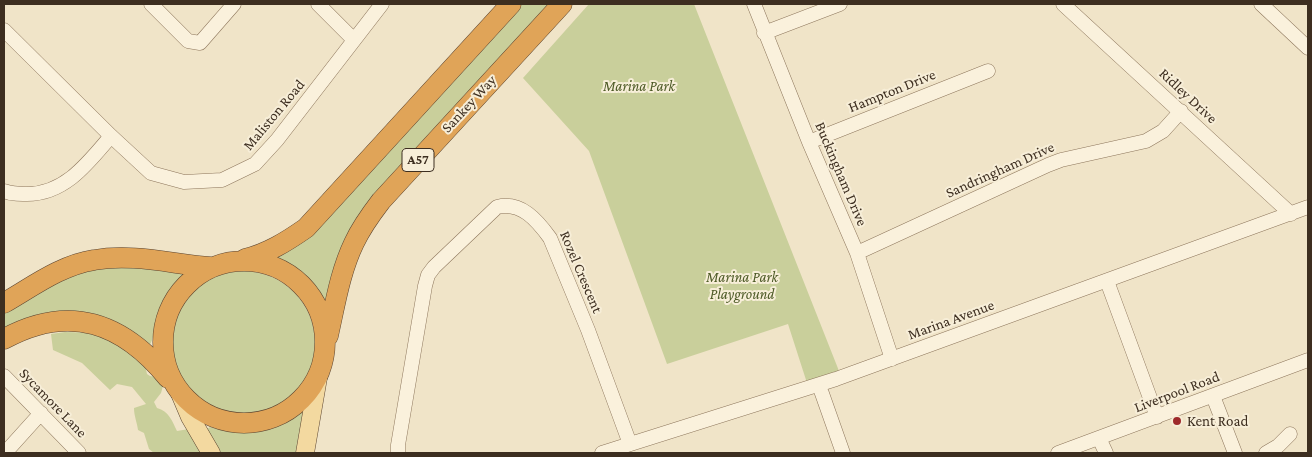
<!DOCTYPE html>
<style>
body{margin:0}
#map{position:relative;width:1312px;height:457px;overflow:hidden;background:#f0e4c8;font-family:"Crimson Pro",serif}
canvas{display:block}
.frame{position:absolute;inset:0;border:5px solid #3d2e20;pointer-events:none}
</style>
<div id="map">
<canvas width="1312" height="457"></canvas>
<div class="frame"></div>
</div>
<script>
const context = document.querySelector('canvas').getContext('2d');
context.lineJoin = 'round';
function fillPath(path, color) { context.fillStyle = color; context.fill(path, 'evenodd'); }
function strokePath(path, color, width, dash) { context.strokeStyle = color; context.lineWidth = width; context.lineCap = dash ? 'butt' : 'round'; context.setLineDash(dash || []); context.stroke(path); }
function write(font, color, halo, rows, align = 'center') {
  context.font = font + ' "Crimson Pro",serif'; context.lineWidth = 4; context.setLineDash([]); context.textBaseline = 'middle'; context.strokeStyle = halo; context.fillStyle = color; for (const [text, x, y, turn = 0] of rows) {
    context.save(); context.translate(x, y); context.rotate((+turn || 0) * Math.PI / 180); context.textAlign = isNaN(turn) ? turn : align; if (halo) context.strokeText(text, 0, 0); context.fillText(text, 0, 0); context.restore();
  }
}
fillPath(new Path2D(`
 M520 4H553L392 177 325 302 304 276 292 266 275 257Z
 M589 4H694L839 371 807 383 788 324 667 364 589 151 523 78Z
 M111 265 183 273V276C174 286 165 296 160 309 155 319 155 341 148 347L129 331 4 330V312L64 277Z
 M171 343a72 72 0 1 1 144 0a72 72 0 1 1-144 0Z
 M65 332 98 333 112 339 145 365 147 374 150 376 156 377 163 386 161 393 154 402 157 408C169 411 172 421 177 431L189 429 203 453H154L149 449 144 433 138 430C137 422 134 416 134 408L146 404 132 387 117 384 110 390 82 363 53 350 51 334Z
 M301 409H305L297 453H219L207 429 210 427C246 438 271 430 301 409Z`), '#c9cf9b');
const minor = new Path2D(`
 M151 4 188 41 200 43 234 4
 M318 4 354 40
 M754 4 809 142 857 253 892 359
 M1063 4 1291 214
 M1261 4 1308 48
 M4 30 111 136 151 173 184 182 222 180 255 164 277 140 382 4
 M764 33 840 4
 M809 142 988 71
 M4 191C11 194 18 194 27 194 65 194 88 163 111 136
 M857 253 1048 165 1061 160 1146 141 1163 131 1181 111
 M1107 281 1157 417
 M4 376 79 453
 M819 385 843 453
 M1213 396 1235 453
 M1099 438 1106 453
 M5 453 41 413
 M398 453V445L425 286 428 275 434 267 497 207C521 201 537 220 550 238L588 330 630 444
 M602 453 836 379 1308 207
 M1058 453 1308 360
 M1266 453 1278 446 1290 434`);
const major = new Path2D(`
 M179 391 190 417 211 453
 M305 453 319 372`);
const highway = new Path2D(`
 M245 259C268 253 286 242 306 228L511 4
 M163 342a81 81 0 1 1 162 0a81 81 0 1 1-162 0Z
 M4 303C32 287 61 265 94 260 133 253 172 264 210 267
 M328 336C335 305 340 272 354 243 361 228 371 214 381 201L562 4
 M4 339C70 303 123 323 168 378`);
strokePath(minor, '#8d765c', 15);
strokePath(major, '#5b4430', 19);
strokePath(highway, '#5b4430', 21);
strokePath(minor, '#faf1dc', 14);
strokePath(major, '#f3d9a0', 18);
strokePath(highway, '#e0a458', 20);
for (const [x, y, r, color] of [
 [1177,421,5,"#9e2a2b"]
]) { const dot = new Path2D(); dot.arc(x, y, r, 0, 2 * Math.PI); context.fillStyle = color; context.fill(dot); strokePath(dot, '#f7eed8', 2); }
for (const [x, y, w] of [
 [418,160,32]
]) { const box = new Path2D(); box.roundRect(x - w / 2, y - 11.5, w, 23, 4); context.fillStyle = '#f7eed8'; context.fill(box); strokePath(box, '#3d2e20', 1); }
write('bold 14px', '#3d2e20', null, [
 ["A57",418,160]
]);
write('italic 15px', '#4d5a26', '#f7eed8', [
 ["Marina Park",639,86],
 ["Marina Park",742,277],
 ["Playground",742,294]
]);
write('15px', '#3d2e20', '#f7eed8', [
 ["Hampton Drive",892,91,-22],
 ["Ridley Drive",1188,96,43],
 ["Sankey Way",469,104,-47],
 ["Maliston Road",274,115,-50],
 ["Sandringham Drive",1000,170,-24],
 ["Buckingham Drive",841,174,67],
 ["Rozel Crescent",581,272,67],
 ["Marina Avenue",951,320,-20],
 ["Liverpool Road",1177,392,-21],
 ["Sycamore Lane",53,403,46]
]);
write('15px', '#3d2e20', '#f7eed8', [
 ["Kent Road",1187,421]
], 'left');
</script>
